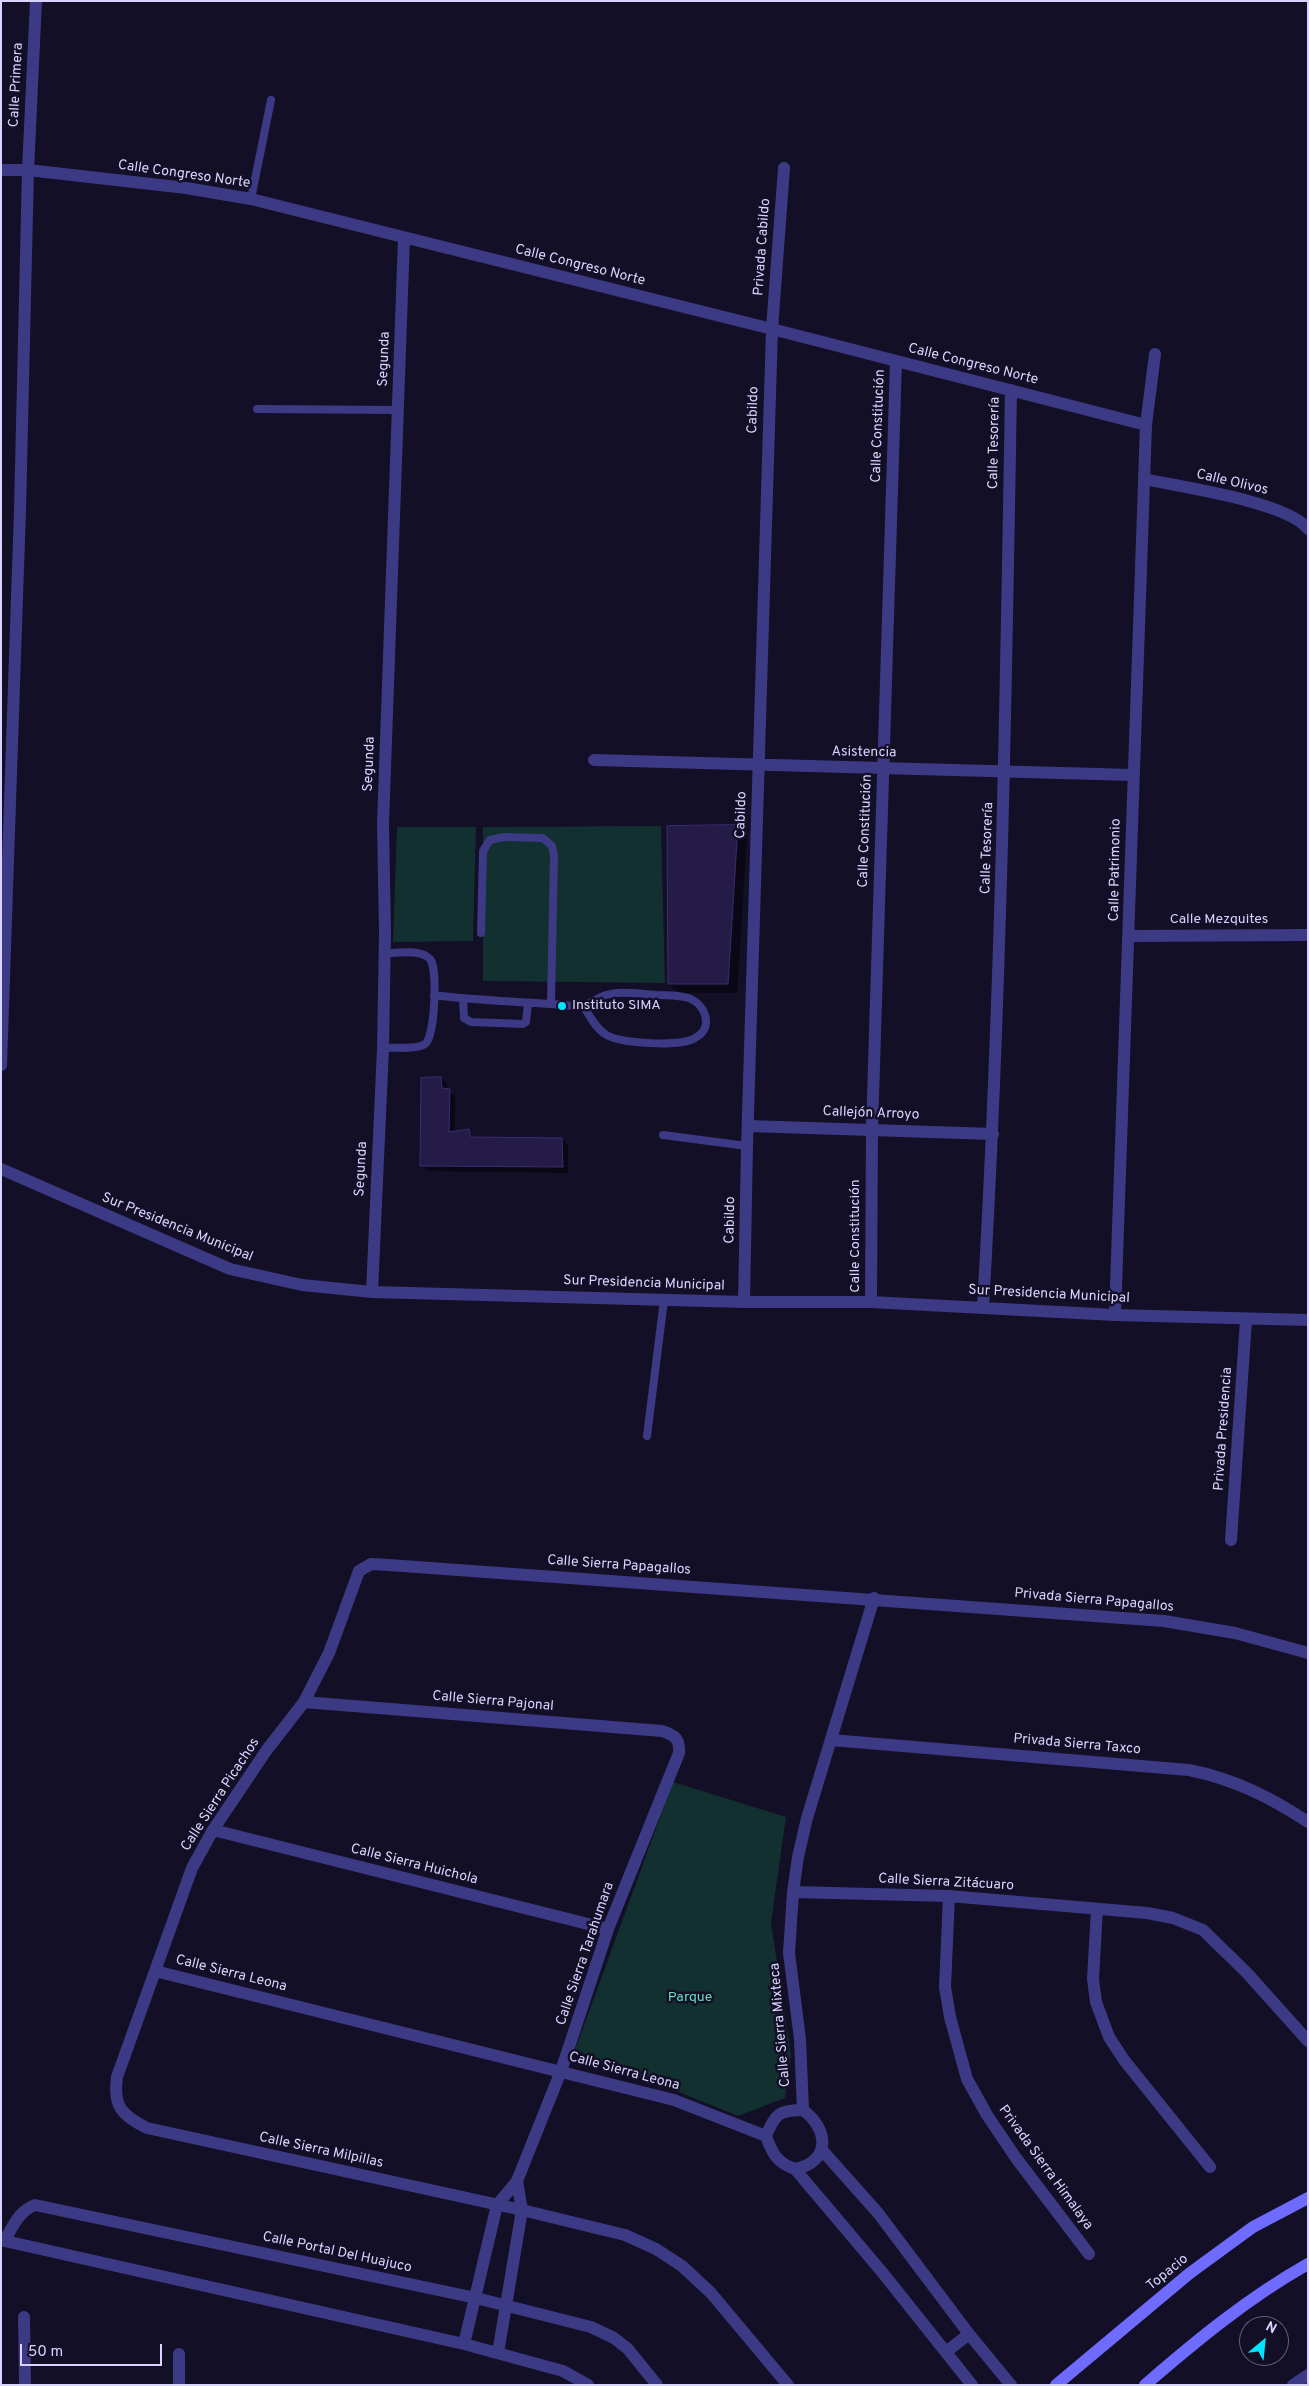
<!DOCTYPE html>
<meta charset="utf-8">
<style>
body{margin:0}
#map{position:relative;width:1309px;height:2386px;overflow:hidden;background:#130f26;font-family:Overpass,sans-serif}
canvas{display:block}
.frame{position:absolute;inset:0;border:2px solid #d9d4ff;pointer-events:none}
.north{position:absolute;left:1239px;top:2316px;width:50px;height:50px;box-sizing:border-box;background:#130f26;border:1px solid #625e7d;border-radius:50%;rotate:28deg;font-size:14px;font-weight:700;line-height:20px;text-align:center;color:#d9d4ff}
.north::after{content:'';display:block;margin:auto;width:18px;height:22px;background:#00e5ff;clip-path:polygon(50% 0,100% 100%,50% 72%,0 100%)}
.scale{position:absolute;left:20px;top:2344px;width:142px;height:22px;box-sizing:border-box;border:2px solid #d9d4ff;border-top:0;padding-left:6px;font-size:15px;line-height:18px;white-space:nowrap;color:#d9d4ff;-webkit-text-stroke:4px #130f26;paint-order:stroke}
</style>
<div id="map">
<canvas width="1309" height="2386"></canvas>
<div class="frame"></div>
<div class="north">N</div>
<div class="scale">50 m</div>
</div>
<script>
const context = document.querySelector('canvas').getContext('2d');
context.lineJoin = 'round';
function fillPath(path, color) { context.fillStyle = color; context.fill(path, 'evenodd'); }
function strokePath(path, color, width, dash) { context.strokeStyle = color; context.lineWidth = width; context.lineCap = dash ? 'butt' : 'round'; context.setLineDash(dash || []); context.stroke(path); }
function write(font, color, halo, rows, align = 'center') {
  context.font = font + ' Overpass,sans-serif'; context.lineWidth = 5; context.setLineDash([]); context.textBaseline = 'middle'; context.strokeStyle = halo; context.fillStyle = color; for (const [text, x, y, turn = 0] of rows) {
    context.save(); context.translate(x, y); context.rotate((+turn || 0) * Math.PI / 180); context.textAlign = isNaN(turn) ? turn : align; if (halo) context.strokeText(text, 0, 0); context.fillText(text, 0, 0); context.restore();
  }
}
fillPath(new Path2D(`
 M661 826 665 983 483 981V827Z
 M397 827H476L473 941 393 942Z
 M673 1782 786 1817 771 1923 791 2055 785 2098 738 2116 575 2050Z`), '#12302f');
fillPath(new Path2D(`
 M738 827 747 836 737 993H679L669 984Z
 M441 1078 447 1084V1090L455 1096V1132L469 1131 475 1138 562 1139 568 1145V1173L428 1171 422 1165Z`), '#0007');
const building = new Path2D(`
 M738 825 728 984H668L667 826Z
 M441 1077 442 1088 450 1089 449 1132 469 1129 471 1137 562 1138 563 1167 420 1166 421 1078Z`);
fillPath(building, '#241b47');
strokePath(building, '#3b2d73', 1);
strokePath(new Path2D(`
 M251 199 271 100
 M257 409 398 410
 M481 933 483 851 490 840 504 837 543 838 552 846 554 855 551 1003
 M434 995C484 1002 534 1001 584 1007 610 987 626 993 657 995 667 995 681 995 691 999 707 1007 713 1029 695 1038 680 1047 620 1044 605 1034 596 1028 590 1017 584 1007
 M463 999 464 1018 471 1022 523 1024 526 1022 528 1003
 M383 1048C395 1047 416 1050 425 1044 435 1037 438 968 430 959 420 949 398 953 385 953
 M663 1135 747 1146
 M647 1436 664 1300`), '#3d3a85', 8);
strokePath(new Path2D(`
 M1 170H28L186 188 251 199 772 329 1146 425
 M1144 479C1181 487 1288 502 1308 529
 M594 760 1133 775
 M1130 936 1308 935
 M1 1065 20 510 28 170 36 1
 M748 1126 993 1134
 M1 1169 230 1269 302 1285 372 1292 744 1302H871L1115 1315 1308 1320
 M372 1292 383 1048 385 933 383 824 404 238
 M744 1302 747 1146 772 329 784 168
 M871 1302 872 1129 896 361
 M983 1307C1001 1001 1006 696 1011 390
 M1115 1315 1146 425 1155 354
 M1231 1540 1246 1320
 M304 1702 662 1731C675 1735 680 1739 679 1753L608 1929 561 2071 517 2181 497 2205 464 2344
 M831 1740 1189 1770C1234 1779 1270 1797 1308 1822
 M213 1830 608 1929
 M793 1892 949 1896 1147 1913 1173 1918 1203 1930 1247 1973 1308 2041
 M949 1896 945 1987 950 2017 967 2079 987 2115 1016 2158 1089 2254
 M1097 1909 1093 1979 1096 2002 1109 2037 1124 2060 1210 2167
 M155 1971 674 2100 766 2136C772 2153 777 2163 795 2169L882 2272 972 2385
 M803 2110 800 2039 789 1953 793 1892 798 1857 807 1818 874 1598
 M766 2136C775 2114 779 2110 803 2110
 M822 2150 878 2213 969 2334 1011 2385
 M795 2169C831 2162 829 2129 803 2110
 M1 2240 464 2344 563 2371 588 2385
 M5 2240C13 2226 19 2211 35 2205L476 2298 591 2327 614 2338 628 2349 657 2385
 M24 2317 25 2385
 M946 2352 969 2334
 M498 2353 522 2210 517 2181
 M179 2354V2385
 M788 2385 711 2293 682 2266 656 2249 625 2235 522 2210 147 2128C121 2115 113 2106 117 2077L192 1868 213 1830 266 1751 304 1702 329 1653 359 1571 371 1564 389 1565 1164 1621 1235 1633 1308 1653
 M1293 2385 1308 2375`), '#3d3a85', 12);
strokePath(new Path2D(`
 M1056 2385 1190 2273 1253 2227 1308 2198
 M1145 2385C1197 2340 1248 2298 1308 2264`), '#6f6bff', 12);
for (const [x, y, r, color] of [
 [562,1006,5,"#00e5ff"]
]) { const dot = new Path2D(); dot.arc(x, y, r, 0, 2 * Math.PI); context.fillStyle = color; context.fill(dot); strokePath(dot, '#130f26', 2); }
write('14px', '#d9d4ff', '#130f26', [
 ["Calle Primera",17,85,-87],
 ["Calle Congreso Norte",184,175,8],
 ["Privada Cabildo",763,247,-86],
 ["Calle Congreso Norte",580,266,14],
 ["Segunda",385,359,-88],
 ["Calle Congreso Norte",973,365,14],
 ["Cabildo",754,410,-88],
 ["Calle Constitución",879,426,-88],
 ["Calle Tesorería",995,443,-89],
 ["Calle Olivos",1232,483,13],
 ["Asistencia",864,753,1],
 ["Segunda",370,764,-88],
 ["Cabildo",742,815,-88],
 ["Calle Constitución",866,831,-88],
 ["Calle Tesorería",988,848,-88],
 ["Calle Patrimonio",1116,870,-89],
 ["Calle Mezquites",1219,920],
 ["Callejón Arroyo",871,1114,2],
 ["Segunda",362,1169,-87],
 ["Cabildo",731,1220,-89],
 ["Sur Presidencia Municipal",177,1228,22],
 ["Calle Constitución",856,1236,-90],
 ["Sur Presidencia Municipal",644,1284,2],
 ["Sur Presidencia Municipal",1049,1295,3],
 ["Privada Presidencia",1224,1429,-86],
 ["Calle Sierra Papagallos",619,1566,4],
 ["Privada Sierra Papagallos",1094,1601,5],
 ["Calle Sierra Pajonal",493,1702,5],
 ["Privada Sierra Taxco",1077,1745,5],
 ["Calle Sierra Picachos",221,1795,-57],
 ["Calle Sierra Huichola",414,1865,14],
 ["Calle Sierra Zitácuaro",946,1883,3],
 ["Calle Sierra Tarahumara",586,1954,-71],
 ["Calle Sierra Leona",231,1974,14],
 ["Calle Sierra Mixteca",781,2025,-95],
 ["Calle Sierra Leona",624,2072,15],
 ["Calle Sierra Milpillas",321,2151,12],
 ["Privada Sierra Himalaya",1045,2168,54],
 ["Calle Portal Del Huajuco",337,2253,12],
 ["Topacio",1168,2273,-39]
]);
write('14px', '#d9d4ff', '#130f26', [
 ["Instituto SIMA",572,1006]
], 'left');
write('14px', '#5fe0c0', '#130f26', [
 ["Parque",690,1998]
]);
</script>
